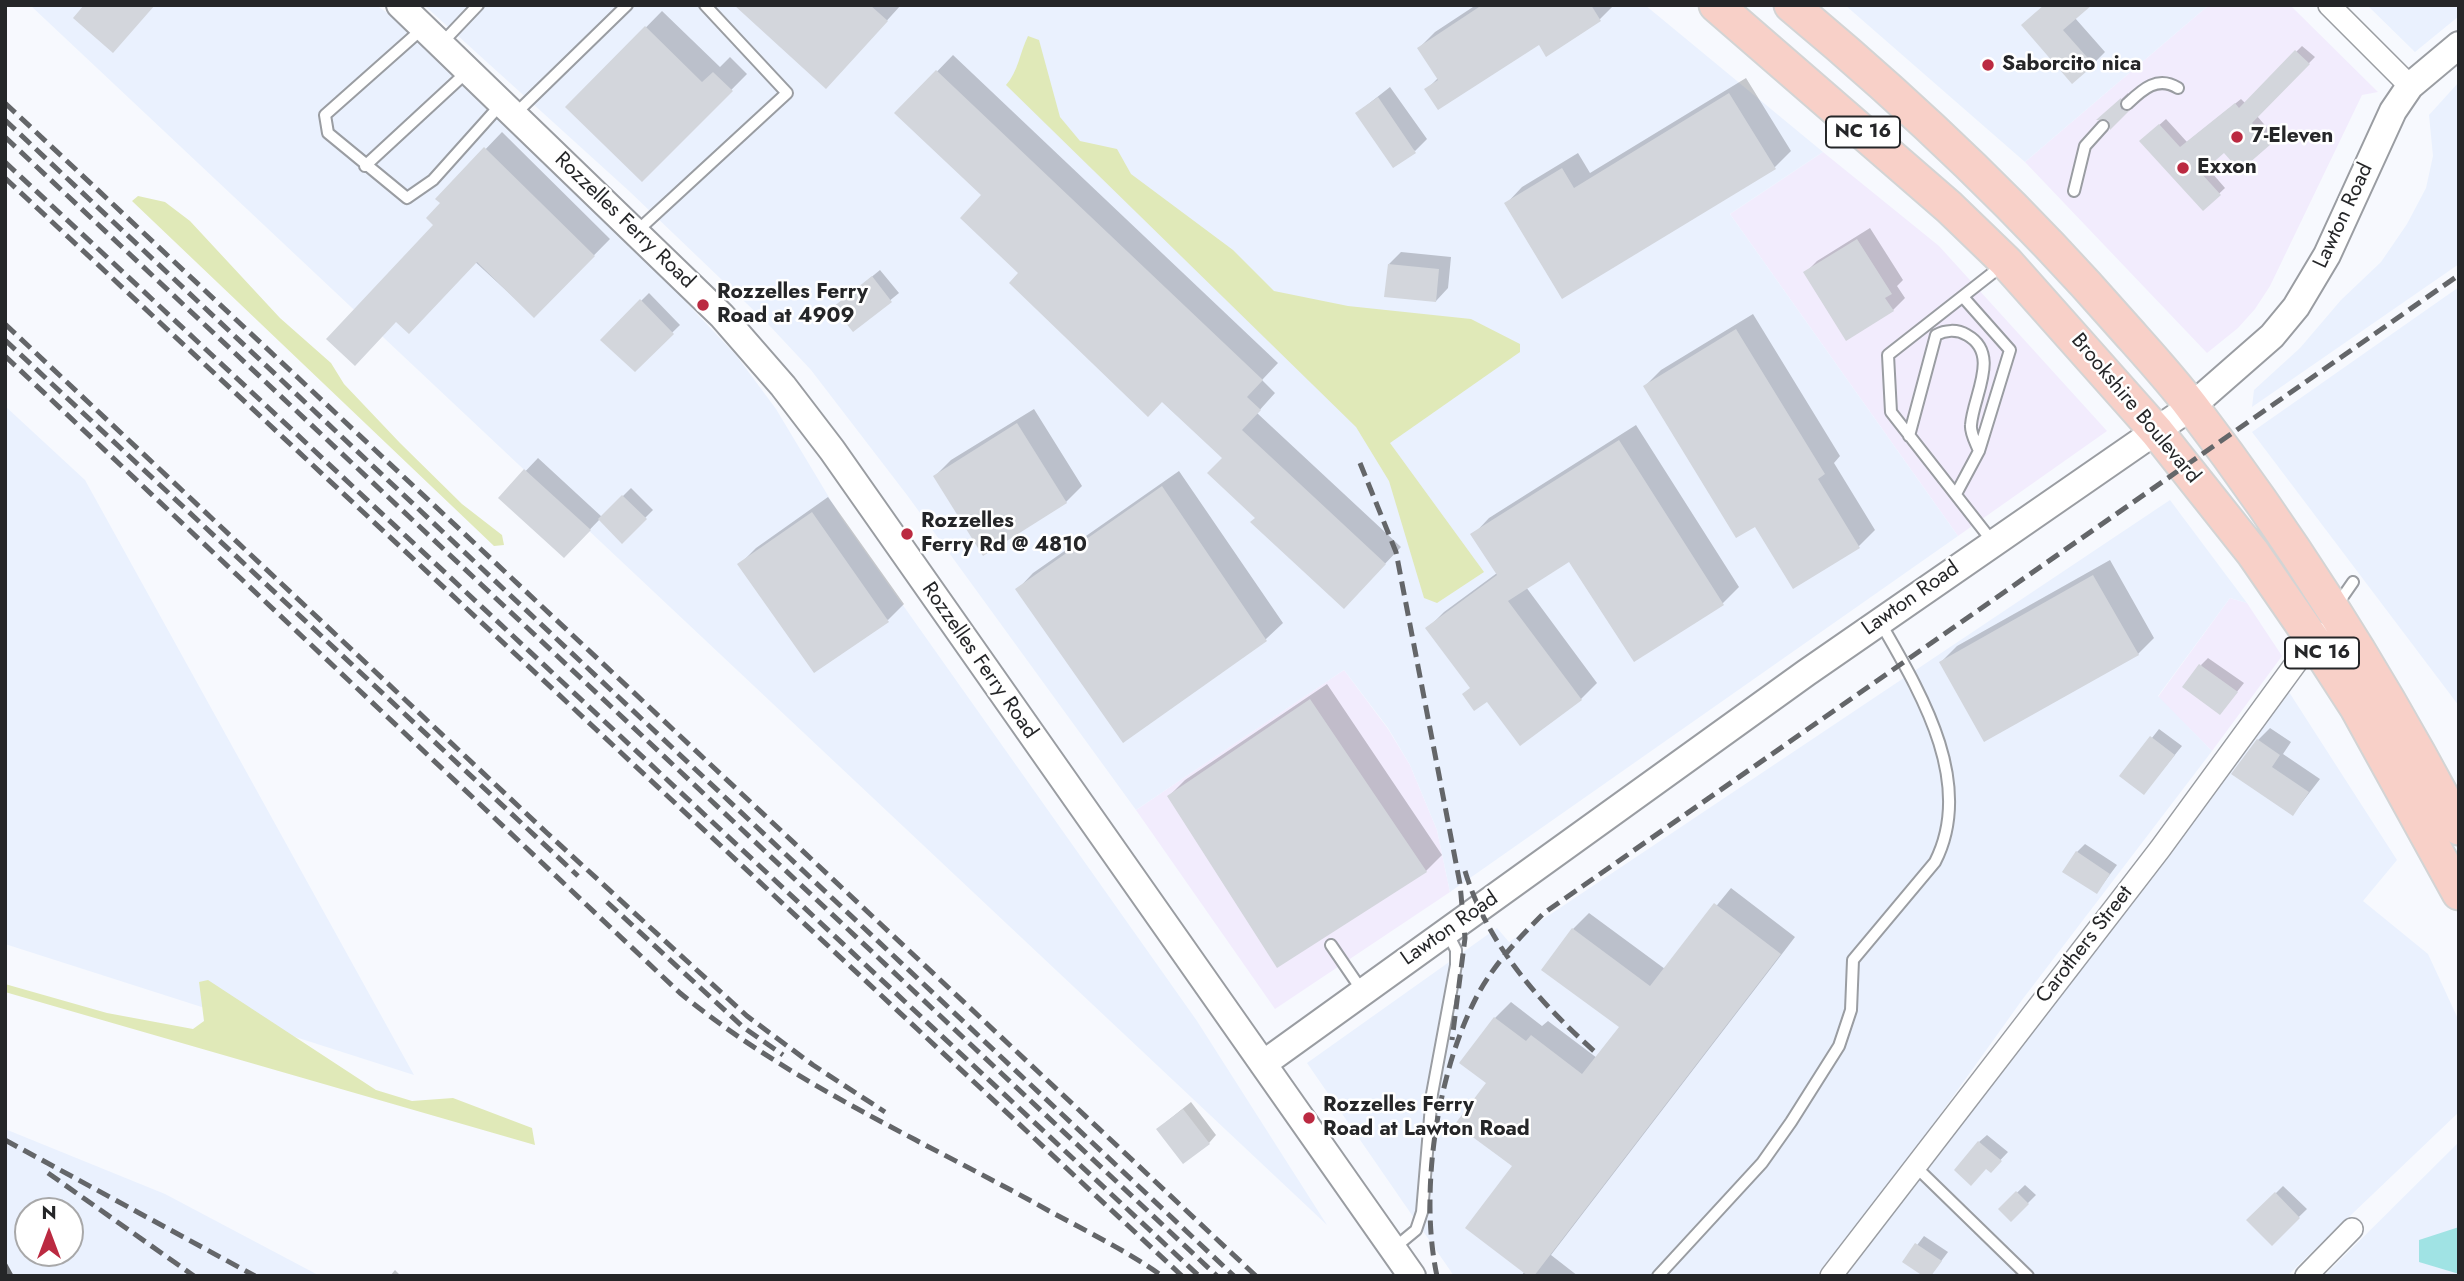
<!DOCTYPE html>
<style>
body{margin:0}
#map{position:relative;width:2464px;height:1281px;overflow:hidden;background:#f7f9fe;font-family:Jost,sans-serif}
canvas{display:block}
.frame{position:absolute;inset:0;border:7px solid #252628;pointer-events:none}
.north{position:absolute;left:14px;top:1197px;width:70px;height:70px;box-sizing:border-box;background:#fff;border:2px solid #a8a8a9;border-radius:50%;rotate:0deg;font-size:19px;font-weight:700;line-height:28px;text-align:center;color:#252628}
.north::after{content:'';display:block;margin:auto;width:24px;height:32px;background:#bb2a41;clip-path:polygon(50% 0,100% 100%,50% 72%,0 100%)}
</style>
<div id="map">
<canvas width="2464" height="1281"></canvas>
<div class="frame"></div>
<div class="north">N</div>
</div>
<script>
const context = document.querySelector('canvas').getContext('2d');
context.lineJoin = 'round';
function fillPath(path, color) { context.fillStyle = color; context.fill(path, 'evenodd'); }
function strokePath(path, color, width, dash) { context.strokeStyle = color; context.lineWidth = width; context.lineCap = dash ? 'butt' : 'round'; context.setLineDash(dash || []); context.stroke(path); }
function write(font, color, halo, rows, align = 'center') {
  context.font = font + ' Jost,sans-serif'; context.lineWidth = 5; context.setLineDash([]); context.textBaseline = 'middle'; context.strokeStyle = halo; context.fillStyle = color; for (const [text, x, y, turn = 0] of rows) {
    context.save(); context.translate(x, y); context.rotate((+turn || 0) * Math.PI / 180); context.textAlign = isNaN(turn) ? turn : align; if (halo) context.strokeText(text, 0, 0); context.fillText(text, 0, 0); context.restore();
  }
}
fillPath(new Path2D(`
 M2209 5H2290L2378 92 2362 95 2270 286 2255 309 2238 328 2207 353 2025 162Z
 M1823 152 1939 246 2107 431 1958 536 1730 214Z
 M2230 598 2247 603 2282 656 2212 751 2158 697Z
 M1344 670 1388 729 1410 765 1437 830 1450 892 1275 1009 1136 810Z`), '#f2ecfd');
fillPath(new Path2D(`
 M30 5H376L393 17 679 295 736 355 776 409 842 519 1197 1021 1327 1225Z
 M424 5H1645L1823 152 1730 214 1958 536 1450 892 1437 830 1410 765 1388 728 1344 670 1136 810 907 495 811 370 768 324 629 191Z
 M1845 5H2209L2025 162Z
 M2367 5H2459V16L2415 52Z
 M2459 82V264L2252 407 2254 390 2300 348 2341 300 2381 262 2407 224 2426 188 2433 156 2429 115Z
 M2459 287V706L2252 432Z
 M5 406 85 480 414 1075 5 944Z
 M2170 500 2247 603 2230 598 2158 696 2212 751 2022 1000 1909 1158 1816 1276H1454L1307 1063 1497 928 1509 942Z
 M2289 692 2397 860 2363 901 2428 954 2459 1021V1112L2287 1276H1841Z
 M5 1129 165 1194 320 1276H5ZM70 1211V1253H28V1211Z
 M2459 1142V1276H2324Z`), '#eaf1fe');
fillPath(new Path2D(`
 M1028 36 1039 40 1060 117 1080 141 1117 149 1131 174 1233 250 1274 291 1348 306 1471 319 1520 344V352L1390 443 1484 572 1437 603 1424 598 1389 481 1356 427 1006 85C1018 72 1020 52 1028 36Z
 M138 196 165 202 190 221 280 318 331 363 344 384 400 443 462 504 502 535 504 545 494 546 132 201Z
 M208 980 376 1090 412 1101 453 1098 532 1128 535 1145 5 992V984L107 1013 193 1029 204 1021 199 982Z`), '#e0e9b8');
fillPath(new Path2D(`
 M2459 1227V1274L2419 1262V1240Z`), '#a0e3e4');
fillPath(new Path2D(`
 M744 5H901L842 70Z
 M1476 5H1614L1600 19 1547 54 1539 42 1426 90 1438 78 1419 48 1435 32Z
 M662 11 720 67 730 57 747 74 642 180 568 107Z
 M2075 18 2105 52 2093 64 2024 25Z
 M2302 46 2315 57 2257 116 2275 137 2269 143 2224 150 2206 166 2225 188 2203 209 2148 135 2166 119 2187 142 2241 99 2245 103Z
 M953 55 1278 363 1262 380 1275 393 1257 413 1401 547 1360 590 1257 517 1224 458 1021 273 984 195 897 113Z
 M1746 78 1791 151 1775 167 1506 204 1522 187 1578 153 1590 173Z
 M1390 87 1427 139 1415 151 1357 113Z
 M2128 93V101L2135 103 2111 127 2109 118H2101Z
 M502 132 610 239 534 316 435 225 442 203 438 199Z
 M1870 228 1903 280 1897 286 1905 298 1893 310 1805 273 1817 261Z
 M1401 252 1451 257 1448 288 1436 301 1389 264Z
 M880 270 899 293 854 330 835 307Z
 M649 293 680 325 635 369 602 340Z
 M1753 314 1840 456 1834 463 1875 530 1859 546 1793 587 1755 525 1645 386 1661 370Z
 M1034 409 1082 486 1066 502 935 476 951 460Z
 M1636 425 1739 587 1723 603 1634 660 1570 560 1526 587 1597 683 1581 699H1487L1471 687 1428 628 1444 612 1497 573 1473 535 1489 518Z
 M538 458 602 517 631 488 653 510 622 541 600 519 576 544 500 498Z
 M1179 471 1283 623 1266 639 1124 740 1017 590 1033 573Z
 M828 497 904 604 888 620 740 564 756 548Z
 M2110 560 2154 638 2138 654 1941 662 1957 646Z
 M2208 658 2244 683 2220 713 2201 665Z
 M1327 684 1442 855 1426 871 1278 965 1169 796 1185 780Z
 M2270 728 2291 742 2283 754 2320 779 2293 814 2258 740Z
 M2159 729 2182 746 2144 793 2122 776Z
 M2085 844 2117 865 2097 892 2077 852Z
 M1731 888 1795 937 1551 1255 1578 1276H1521L1525 1271 1514 1166 1489 1083 1495 1018 1511 1002 1542 1026 1548 1021 1597 1058 1621 1027 1573 929 1589 913 1665 969Z
 M1191 1102 1216 1135 1209 1143 1166 1122Z
 M1987 1135 2008 1152 1991 1170 1979 1142Z
 M2025 1185 2036 1195 2011 1220 2000 1209Z
 M2283 1186 2307 1209 2272 1243 2249 1220Z
 M1924 1236 1948 1252 1930 1276 1905 1261Z
 M395 1270 401 1276H390Z`), '#0003');
fillPath(new Path2D(`
 M84 5H155L113 53 73 18Z
 M734 5H870L888 21 826 89Z
 M1482 5H1591L1601 21 1546 57 1539 45 1438 110 1424 89 1438 80 1417 48Z
 M2044 5H2092L2063 30 2094 65 2072 84 2021 25Z
 M645 26 702 82 713 72 733 91 642 182 565 107Z
 M2295 50 2310 64 2252 123 2271 144 2240 171 2224 153 2201 173 2221 195 2203 211 2139 141 2159 124 2180 147 2235 103 2239 108Z
 M936 70 1263 380 1247 397 1261 410 1242 430 1386 564 1344 609 1250 522 1255 518 1207 473 1222 458 1162 402 1148 417 1009 283 1018 273 960 218 981 195 894 113Z
 M1729 93 1776 169 1562 299 1504 203 1562 168 1574 188Z
 M1378 97 1416 153 1393 168 1355 113Z
 M2121 98V109L2129 111 2110 130 2108 120H2096Z
 M484 147 595 256 534 318 477 262 409 334 396 322 355 366 326 339 433 225 426 218 440 203 435 199Z
 M1857 239 1892 294 1885 298 1894 311 1846 341 1803 272Z
 M1388 264 1439 269 1436 302 1384 297Z
 M872 276 892 302 853 332 833 307Z
 M640 299 674 334 635 372 600 340Z
 M1736 329 1825 474 1818 479 1860 548 1793 589 1755 527 1736 538 1643 386Z
 M1017 423 1067 503 983 556 933 476Z
 M1619 440 1724 605 1634 662 1569 562 1508 601 1582 700 1520 746 1487 702 1474 711 1462 694 1470 688 1425 628 1497 575 1470 534Z
 M524 469 591 530 564 558 498 498Z
 M1162 486 1267 641 1123 743 1015 589Z
 M622 495 647 519 622 544 598 519Z
 M812 512 889 622 814 673 737 564Z
 M2093 575 2139 655 1984 742 1939 662Z
 M2199 664 2238 692 2220 715 2182 687Z
 M1310 699 1427 872 1277 968 1167 796Z
 M2150 736 2175 755 2144 795 2119 776Z
 M2257 739 2280 755 2272 767 2309 792 2293 816 2231 774Z
 M2076 851 2110 874 2097 894 2062 872Z
 M1714 903 1781 954 1534 1276H1528L1465 1228 1512 1166 1455 1124 1486 1083 1459 1063 1494 1017 1526 1041 1531 1035 1582 1074 1619 1027 1541 970 1572 928 1650 986Z
 M1183 1109 1210 1144 1183 1164 1156 1129Z
 M1978 1141 2002 1161 1991 1173 1986 1169 1971 1186 1954 1170Z
 M2016 1191 2029 1204 2011 1222 1998 1209Z
 M2275 1192 2300 1218 2272 1246 2246 1220Z
 M1915 1243 1942 1261 1931 1276H1923L1902 1262Z`), '#d3d6dc');
const service = new Path2D(`
 M422 29 325 115 328 133 407 198 433 180 502 103
 M441 44 478 5
 M2127 104C2142 90 2157 75 2178 88
 M514 115 627 5
 M365 166 469 70
 M2074 191 2085 146 2103 126
 M636 232 787 93 705 5
 M1909 436 1936 335C1945 330 1957 329 1967 335 2001 354 1973 396 1971 425 1970 433 1976 443 1979 451
 M1956 494 1979 451 2010 350 1963 297
 M1992 541 1891 412 1888 355 2004 264
 M2337 605 2353 582
 M1331 945 1363 992
 M1916 1167 2028 1276
 M1393 1249 1416 1230 1422 1212 1432 1094 1456 965V950L1447 932
 M1658 1276 1762 1163 1791 1122 1839 1046 1851 1010 1853 960 1935 862C1976 782 1919 690 1880 622`);
const minor = new Path2D(`
 M2329 5 2410 86
 M1831 1276 2160 849 2318 633
 M2306 1276 2352 1229`);
const tertiary = new Path2D(`
 M400 5 722 316 783 386 832 450 1412 1276
 M1263 1064 1806 673 2192 406 2272 336 2296 307 2327 255 2393 111 2410 86 2459 45`);
const trunk = new Path2D(`
 M1716 5 1949 207 2006 262 2157 432 2253 553 2313 640 2357 708 2459 893
 M1791 5C1910 104 2021 209 2122 325 2146 352 2171 379 2192 407 2293 539 2382 681 2459 828`);
strokePath(service, '#9a9da2', 14);
strokePath(minor, '#9a9da2', 24);
strokePath(tertiary, '#9a9da2', 30);
strokePath(trunk, '#d3d4d4', 37);
strokePath(service, '#fff', 10);
strokePath(minor, '#fff', 21);
strokePath(tertiary, '#fff', 26);
strokePath(trunk, '#f8d0c8', 33);
strokePath(new Path2D(`
 M5 103 1256 1276
 M5 120 1234 1276
 M5 137 1217 1276
 M5 162 1199 1276
 M5 178 1182 1276
 M5 324 547 833 747 1016 813 1065 885 1112
 M5 340 578 876
 M5 356 680 993C791 1084 926 1142 1051 1212 1088 1232 1127 1251 1162 1276
 M1360 463 1396 552 1460 884 1465 938 1452 1040
 M1465 871C1487 944 1539 1002 1594 1051
 M607 902 743 1027 783 1055
 M5 1140 255 1276
 M48 1173 194 1276
 M5 1265 11 1276
 M1437 1276C1419 1193 1437 1075 1475 1000 1492 966 1518 939 1544 913L2459 275`), '#646669', 5, [14, 7]);
for (const [x, y, r, color] of [
 [1988,65,7,"#bb2a41"],
 [2237,137,7,"#bb2a41"],
 [2183,168,7,"#bb2a41"],
 [703,305,7,"#bb2a41"],
 [907,534,7,"#bb2a41"],
 [1309,1118,7,"#bb2a41"]
]) { const dot = new Path2D(); dot.arc(x, y, r, 0, 2 * Math.PI); context.fillStyle = color; context.fill(dot); strokePath(dot, '#fff', 2.5); }
for (const [x, y, w] of [
 [1863,132,74],
 [2322,653,74]
]) { const box = new Path2D(); box.roundRect(x - w / 2, y - 15.5, w, 31, 5); context.fillStyle = '#fff'; context.fill(box); strokePath(box, '#252628', 2); }
write('bold 19px', '#252628', null, [
 ["NC 16",1863,132],
 ["NC 16",2322,653]
]);
write('bold 21px', '#252628', '#fff', [
 ["Saborcito nica",2002,65],
 ["7-Eleven",2251,137],
 ["Exxon",2197,168],
 ["Rozzelles Ferry",717,293],
 ["Road at 4909",717,317],
 ["Rozzelles",921,522],
 ["Ferry Rd @ 4810",921,546],
 ["Rozzelles Ferry",1323,1106],
 ["Road at Lawton Road",1323,1130]
], 'left');
write('21px', '#252628', '#fff', [
 ["Lawton Road",2344,216,-65],
 ["Rozzelles Ferry Road",624,221,44],
 ["Brookshire Boulevard",2135,409,50],
 ["Lawton Road",1911,599,-35],
 ["Rozzelles Ferry Road",979,661,55],
 ["Lawton Road",1450,929,-35],
 ["Carothers Street",2085,945,-52]
]);
</script>
